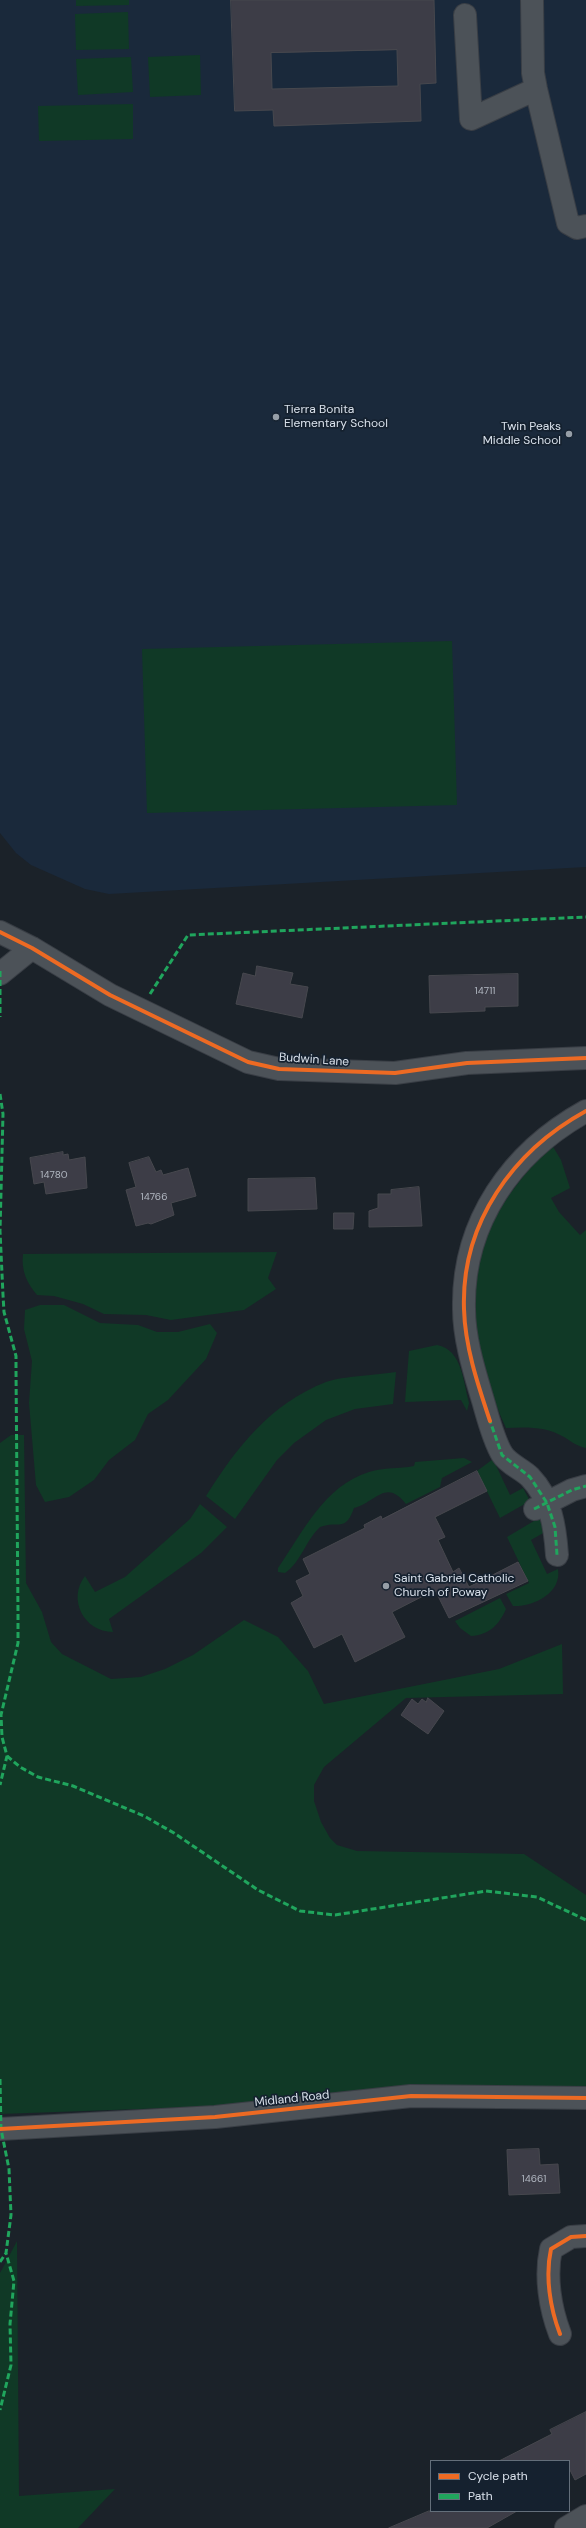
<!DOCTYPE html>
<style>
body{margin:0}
#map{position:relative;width:586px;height:2528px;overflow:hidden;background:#1b2229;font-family:"DM Sans",sans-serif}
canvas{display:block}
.legend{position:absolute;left:430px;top:2460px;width:140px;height:52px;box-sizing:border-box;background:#15212f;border:1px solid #636e7a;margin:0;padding:5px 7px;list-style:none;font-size:12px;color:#d9e1eb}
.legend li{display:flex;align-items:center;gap:8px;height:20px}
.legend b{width:20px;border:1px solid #636e7a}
</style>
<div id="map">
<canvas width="586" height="2528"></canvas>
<ul class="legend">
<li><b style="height:5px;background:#ed6a23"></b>Cycle path</li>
<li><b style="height:5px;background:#20a55d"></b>Path</li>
</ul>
</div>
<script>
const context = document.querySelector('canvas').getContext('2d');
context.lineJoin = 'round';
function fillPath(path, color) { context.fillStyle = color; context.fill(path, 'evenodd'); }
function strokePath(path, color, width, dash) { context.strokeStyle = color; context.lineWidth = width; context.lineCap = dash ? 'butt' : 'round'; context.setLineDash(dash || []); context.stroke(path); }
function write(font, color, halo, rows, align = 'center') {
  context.font = font + ' "DM Sans",sans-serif'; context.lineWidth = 3.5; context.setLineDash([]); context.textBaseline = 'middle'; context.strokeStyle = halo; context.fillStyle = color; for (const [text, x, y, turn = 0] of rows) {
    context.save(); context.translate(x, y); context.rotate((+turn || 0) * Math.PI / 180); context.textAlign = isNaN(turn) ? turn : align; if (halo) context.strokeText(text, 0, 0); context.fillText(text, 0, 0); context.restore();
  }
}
fillPath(new Path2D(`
 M0 0H586V867L109 894 85 889 31 865 16 853 0 833Z`), '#1a293b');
fillPath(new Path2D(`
 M76 0H129V5L76 6Z
 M128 12 129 49 76 50 75 14Z
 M200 55 201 95 150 97 148 57Z
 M131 57 133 92 78 95 76 59Z
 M133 104V139L39 141 38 106Z
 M452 641 457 805 147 813 142 649Z
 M552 1145 561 1160 570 1188 551 1198 559 1212 580 1235 586 1230V1448C577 1446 572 1442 564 1437 546 1426 525 1427 506 1428 479 1370 462 1297 487 1236 501 1201 526 1171 552 1145Z
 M277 1252 268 1278 276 1289 244 1310 171 1320 146 1315 104 1314 83 1304 54 1296 37 1295C27 1283 21 1271 23 1254Z
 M40 1305H64L100 1323 138 1325 157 1332H178L210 1324 217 1333 206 1359 168 1400 148 1414 135 1440 109 1460 94 1480 69 1497 45 1502 36 1485 29 1403 32 1361 24 1329 25 1310Z
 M437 1345C463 1350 463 1383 469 1403L467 1411 461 1400 405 1402 409 1351Z
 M396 1372 393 1404 355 1409 326 1420 294 1443 277 1460 235 1519 206 1496C237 1447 270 1404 326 1382 343 1376 377 1375 396 1372Z
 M11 1435H24L26 1583 42 1612 51 1642 62 1654 111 1679 141 1677 165 1669 193 1655 244 1620 278 1637 308 1671 324 1704 499 1669 562 1644 563 1694 406 1698 324 1767 314 1785V1801L321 1822 330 1838 337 1845 357 1851 524 1854 586 1895V2093L0 2114V1443Z
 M464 1458 472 1462 442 1478 440 1487 406 1504C386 1478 376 1502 354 1508 345 1533 339 1520 320 1527 305 1541 302 1561 285 1573L278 1572V1568C303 1532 324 1486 369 1472 384 1467 399 1469 414 1466L415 1462Z
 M493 1459 510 1495 523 1488 530 1501 500 1518 477 1471Z
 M200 1504 227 1527 201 1553 109 1619 113 1632C84 1632 67 1599 85 1576L95 1592 125 1577 190 1519Z
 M539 1518 545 1532 531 1540 547 1574 558 1569C562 1594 532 1607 513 1606L506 1594 529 1583 507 1537Z
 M500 1598 506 1609C499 1625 489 1635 471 1636L460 1628 455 1621Z
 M17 2241 19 2496 115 2489 78 2528H0V2273Z`), '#103926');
const building = new Path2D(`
 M231 0H434L436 83 420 84 421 121 274 126 273 110 235 111ZM397 50 398 86 272 89 271 53Z
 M257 966 293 973 290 984 308 987 302 1018 236 1004 243 973 255 976Z
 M518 974V1006L485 1007V1011L430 1013 429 976Z
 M63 1152V1155L68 1154 69 1160 85 1157 87 1188 46 1194 44 1182 34 1184 30 1158Z
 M149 1157 156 1172 161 1170 163 1175 188 1168 196 1196 171 1203 174 1215 151 1224 148 1223 136 1226 126 1190 136 1187 129 1163Z
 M315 1178 317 1209 248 1211V1179Z
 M419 1187 422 1226 369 1227V1211L378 1208V1194H391V1190Z
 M334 1213H354L353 1229H334Z
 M477 1471 487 1491 435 1517 445 1537 438 1540 453 1572 459 1568 469 1587 518 1562 528 1581 449 1618 435 1590 392 1612 405 1637 355 1662 342 1634 314 1648 291 1603 303 1596 296 1581 310 1574 303 1559 365 1528 364 1525 381 1516 382 1519Z
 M428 1698 444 1711 428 1734 401 1715 412 1699 418 1704 422 1699 426 1702Z
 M539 2149 540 2165 558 2164 560 2193 509 2195 507 2150Z
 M586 2412V2474L575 2480 569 2468V2461H499L552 2434 550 2430Z
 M429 2511H517L487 2528H389Z`);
fillPath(building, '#3d3d47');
strokePath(building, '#47484e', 1);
const minor = new Path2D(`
 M532 0 533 73 536 89 568 223 577 228 586 226
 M465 15 471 119 536 89
 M0 932 32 948 110 995 248 1062 279 1069 395 1073 467 1063 586 1058
 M0 974 32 948
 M535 1509 572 1490 586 1486
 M557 1555C555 1526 551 1499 530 1477 522 1469 508 1464 502 1454 492 1437 487 1413 481 1394 473 1367 464 1337 464 1309 462 1222 512 1152 586 1111
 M0 2129 215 2117 411 2096 586 2098
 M560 2334C550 2308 545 2276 551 2249L571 2237 586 2236
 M566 2528 586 2516`);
strokePath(minor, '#393e45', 24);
strokePath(minor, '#4c5258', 22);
strokePath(new Path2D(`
 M0 971V1017
 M150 994 188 935 586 917
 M0 1094 3 1114 0 1231 3 1295 4 1312 16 1356V1370L18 1614V1643L1 1715 2 1737 7 1756 0 1785
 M489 1418 502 1455 530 1477 547 1503 555 1527 557 1555
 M534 1509 572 1490 586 1486
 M7 1756 20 1767 38 1777 73 1786 144 1816 174 1833 258 1890 300 1911 335 1915 486 1891 537 1897 586 1920
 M0 2079 1 2129 9 2169 11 2215 6 2253 14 2281 10 2324 11 2365 0 2410
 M0 2262 6 2253`), '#20a55d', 3, [6, 3]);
strokePath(new Path2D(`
 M0 932 32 948 110 995 248 1062 279 1069 395 1073 467 1063 586 1058
 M490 1421C478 1385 465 1347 464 1309 461 1223 513 1151 586 1111
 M0 2129 215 2117 411 2096 586 2098
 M560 2334C550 2308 545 2276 551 2249L571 2237 586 2236`), '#ed6a23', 4);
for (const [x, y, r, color] of [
 [276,417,4,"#969ea7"],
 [569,434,4,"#969ea7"],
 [386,1586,4,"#969ea7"]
]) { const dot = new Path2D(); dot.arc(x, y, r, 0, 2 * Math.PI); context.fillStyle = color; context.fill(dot); strokePath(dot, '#15212f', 1.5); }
write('10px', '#b2b8c2', null, [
 ["14711",485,991],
 ["14780",54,1175],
 ["14766",154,1197],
 ["14661",534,2179]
]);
write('12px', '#d9e1eb', '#15212f', [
 ["Tierra Bonita",284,410],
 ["Elementary School",284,424],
 ["Twin Peaks",561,427,"right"],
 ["Middle School",561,441,"right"],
 ["Saint Gabriel Catholic",394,1579],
 ["Church of Poway",394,1593]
], 'left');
write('12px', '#d9e1eb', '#15212f', [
 ["Budwin Lane",314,1060,4],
 ["Midland Road",292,2099,-6]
]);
</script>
